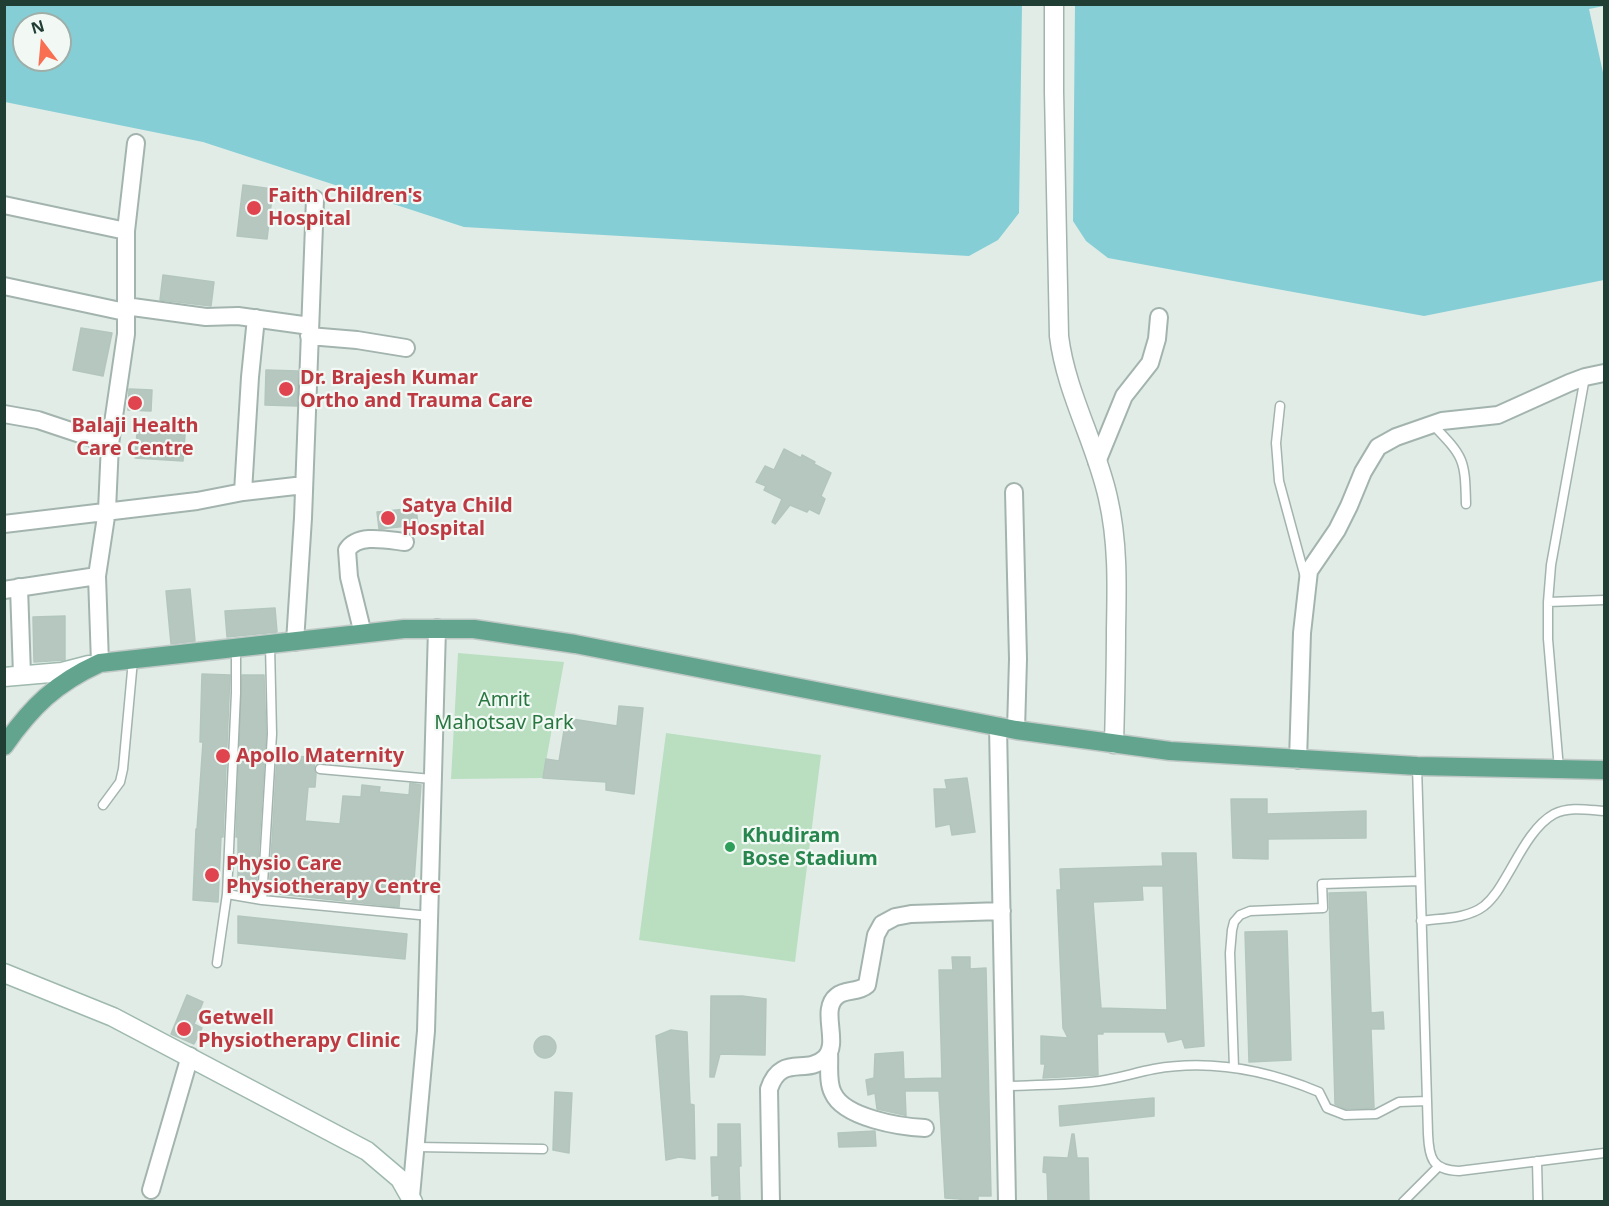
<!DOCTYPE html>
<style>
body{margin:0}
#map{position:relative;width:1609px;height:1206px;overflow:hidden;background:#e1ece7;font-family:"Noto Sans",sans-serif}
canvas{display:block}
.frame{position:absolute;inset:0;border:6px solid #203e34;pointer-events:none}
.north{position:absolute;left:12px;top:12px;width:60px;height:60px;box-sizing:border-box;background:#f2f9f5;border:2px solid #9eaea8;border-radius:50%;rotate:344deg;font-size:16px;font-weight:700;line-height:24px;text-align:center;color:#203e34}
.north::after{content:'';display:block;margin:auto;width:21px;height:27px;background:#f96f52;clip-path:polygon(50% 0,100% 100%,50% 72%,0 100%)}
</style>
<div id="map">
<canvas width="1609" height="1206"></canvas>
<div class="frame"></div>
<div class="north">N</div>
</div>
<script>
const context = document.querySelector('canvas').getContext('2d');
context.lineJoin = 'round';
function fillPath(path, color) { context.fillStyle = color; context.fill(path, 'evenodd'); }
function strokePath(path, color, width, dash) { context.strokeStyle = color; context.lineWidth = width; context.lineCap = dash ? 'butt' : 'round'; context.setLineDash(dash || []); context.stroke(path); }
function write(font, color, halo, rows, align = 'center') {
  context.font = font + ' "Noto Sans",sans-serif'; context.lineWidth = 4.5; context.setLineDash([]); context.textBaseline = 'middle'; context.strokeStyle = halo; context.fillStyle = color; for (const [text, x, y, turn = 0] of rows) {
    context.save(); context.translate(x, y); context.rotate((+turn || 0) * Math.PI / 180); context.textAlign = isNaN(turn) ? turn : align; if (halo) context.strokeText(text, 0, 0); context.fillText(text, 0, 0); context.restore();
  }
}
fillPath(new Path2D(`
 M458 653 564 662 543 778 451 779Z
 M666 733 821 755 795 962 639 940Z`), '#b9dfc0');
fillPath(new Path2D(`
 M4 5H1022L1019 213 998 240 969 256 464 227 203 142 5 102ZM24 24H60V60H24Z
 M1075 5H1604V6L1589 9 1604 77V280L1424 316 1108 258 1086 241 1073 221Z`), '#86ced5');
const building = new Path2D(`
 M243 185 273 189 267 239 237 236Z
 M163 275 214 282 211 306 160 300Z
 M81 328 112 333 103 376 73 370Z
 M266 370 298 371 297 406 265 405Z
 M129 389 152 390 151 411 128 410Z
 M137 432 185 435 183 461 135 458Z
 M784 449 801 458 802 455 815 462 814 464 831 473 821 496 825 499 819 514 809 509 807 512 790 505 775 524 772 522 782 499 764 490 766 486 756 482 765 466 774 470Z
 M416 508 418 525 379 529 377 512Z
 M190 589 195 641 171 644 166 591Z
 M275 608 277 632 227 637 225 611Z
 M65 616V660L34 662 33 617Z
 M202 674 230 675 223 837H221L218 902 193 900 196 829H197L203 742H200Z
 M242 675H264L266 734 256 893 238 889V837H236Z
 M619 706 643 708 634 794 606 790V782L543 778 546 759 559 761 566 718 617 726Z
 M277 756 316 757 314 769 316 774 315 787H308L305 821 340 824 343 796 361 797 362 785 380 787 379 792 409 795 410 783 421 785 414 881 401 879 399 907 269 893Z
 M967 778 975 832 952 835 950 824 936 827 934 789H947L945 780Z
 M1231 799H1267V814L1366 811V838L1268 839V859L1233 858Z
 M1162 853H1196L1204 1046 1185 1048 1182 1039 1168 1042 1165 1032H1103V1034H1097L1098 1075 1043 1078 1045 1064H1041V1036L1068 1038 1063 1028 1057 890H1061L1060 869 1163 866ZM1142 886H1163L1167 1010 1101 1008 1093 902 1143 900Z
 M1366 892 1371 1013 1383 1012 1384 1029H1371L1374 1108 1346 1109 1335 1104 1329 893Z
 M238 916 407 934 405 959 238 943Z
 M1287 931 1291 1060 1249 1062 1245 932Z
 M952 957H970V969L986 968 991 1196H978V1202H960V1199L945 1198 939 1091H905L906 1116 904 1115 877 1109 875 1093 868 1095 866 1080 874 1078 875 1054 903 1052 904 1079 942 1078 939 970H953Z
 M187 995 203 1002 194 1024 202 1028 194 1044 171 1034Z
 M711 996H742L766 999 765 1055 720 1054 714 1077H710Z
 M671 1030 687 1032 690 1104 694 1105 695 1159 679 1157 666 1160 656 1036Z
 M534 1047a11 11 0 1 1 22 0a11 11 0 1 1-22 0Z
 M555 1092 572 1093 569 1153 553 1150Z
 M1154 1098V1116L1060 1126 1059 1106Z
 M718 1124H740L741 1166H739L740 1202H719V1195L712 1196 711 1157H718Z
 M875 1131 876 1146 839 1147 838 1133Z
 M1072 1134H1074L1077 1158H1088L1089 1202H1048L1047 1173 1043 1172 1044 1157 1068 1158Z`);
fillPath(building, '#b6c7bf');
strokePath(building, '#b3c6bd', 1.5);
const service = new Path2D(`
 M1280 406 1276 443 1279 481 1305 577
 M1433 425C1464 457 1465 459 1466 504
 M1548 602 1604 600
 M1417 766 1428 1134C1429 1158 1432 1170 1459 1171L1604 1153
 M320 769 432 779
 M1559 769 1548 639V602L1551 565 1585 377
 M103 805 120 782 123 769 133 660
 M227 894 262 900 430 916
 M262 900 272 734 270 645
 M1421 921C1441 918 1467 919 1484 906 1495 897 1502 884 1509 872 1520 853 1534 825 1554 814 1569 806 1589 810 1604 811
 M217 963 227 894 236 693V649
 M1234 1068 1230 953 1232 930 1234 922 1240 915 1250 911 1323 908 1322 884 1420 881
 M1005 1086C1034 1085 1063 1085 1091 1082 1113 1080 1133 1073 1154 1069 1211 1059 1266 1070 1319 1092L1327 1108 1345 1115 1376 1114 1399 1102 1427 1101
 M416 1147 543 1149
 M1537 1161 1538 1202
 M1403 1202 1438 1167`);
const minor = new Path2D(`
 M4 205 126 231
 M4 286 125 312
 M125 306 206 317 238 316 310 326
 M309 336 357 340 406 348
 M4 414 38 420 110 444
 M1097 462 1124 396 1150 363 1157 339 1159 317
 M243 492 250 377 256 318
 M1014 492 1018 659 1016 730
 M4 524 197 501 243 492 304 485
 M19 587 22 675
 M4 590 97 576
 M363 634 349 577 347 550C358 533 387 540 405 542
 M295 642 303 518 315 199
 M100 663 97 576 107 510 110 444 126 334V231L136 143
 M998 726 1007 1202
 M1298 760 1302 633 1309 571 1337 530 1349 506 1363 472 1378 447 1396 437 1442 421 1498 415 1569 383 1585 377 1604 373
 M829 1052C830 1064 827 1082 833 1093 844 1118 901 1127 925 1128
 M151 1190 190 1056
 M411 1196 426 1031 437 628
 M771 1202 769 1089C781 1053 806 1076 825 1058 841 1043 819 1010 837 996 845 989 858 993 867 985L876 935 882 924 895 917 911 914 1002 911`);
const tertiary = new Path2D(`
 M1054 4V92L1059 336C1066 393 1096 443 1108 498 1118 541 1117 585 1116 630 1116 668 1115 706 1114 744`);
const secondary = new Path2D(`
 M4 677 62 672 89 665
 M4 973 113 1017 367 1151 400 1179 413 1202`);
const primary = new Path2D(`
 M4 746C32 706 56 683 100 663L404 629H474L575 644 1016 730 1170 751 1417 766 1604 770`);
strokePath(service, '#a3b4ae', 11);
strokePath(minor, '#a3b4ae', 20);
strokePath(tertiary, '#a3b4ae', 21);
strokePath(secondary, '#9fb9ae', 21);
strokePath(primary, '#c1c9c6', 21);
strokePath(service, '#fff', 8);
strokePath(minor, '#fff', 16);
strokePath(tertiary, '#fff', 18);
strokePath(secondary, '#fff', 18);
strokePath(primary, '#63a48f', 18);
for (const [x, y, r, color] of [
 [254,208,8,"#e0444e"],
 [286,389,8,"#e0444e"],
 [135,403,8,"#e0444e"],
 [388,518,8,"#e0444e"],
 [223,756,8,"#e0444e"],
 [730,847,6,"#2e9e5b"],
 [212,875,8,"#e0444e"],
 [184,1029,8,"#e0444e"]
]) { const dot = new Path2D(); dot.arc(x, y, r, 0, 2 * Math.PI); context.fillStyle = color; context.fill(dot); strokePath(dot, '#f2f9f5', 2); }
write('bold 20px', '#be3a42', '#f2f9f5', [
 ["Faith Children's",268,196],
 ["Hospital",268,219],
 ["Dr. Brajesh Kumar",300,378],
 ["Ortho and Trauma Care",300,401],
 ["Balaji Health",135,426,"center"],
 ["Care Centre",135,449,"center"],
 ["Satya Child",402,506],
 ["Hospital",402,529],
 ["Apollo Maternity",236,756],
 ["Physio Care",226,864],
 ["Physiotherapy Centre",226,887],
 ["Getwell",198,1018],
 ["Physiotherapy Clinic",198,1041]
], 'left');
write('20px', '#287741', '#f2f9f5', [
 ["Amrit",504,700],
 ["Mahotsav Park",504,723]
]);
write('bold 20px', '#27864d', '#f2f9f5', [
 ["Khudiram",742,836],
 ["Bose Stadium",742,859]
], 'left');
</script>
